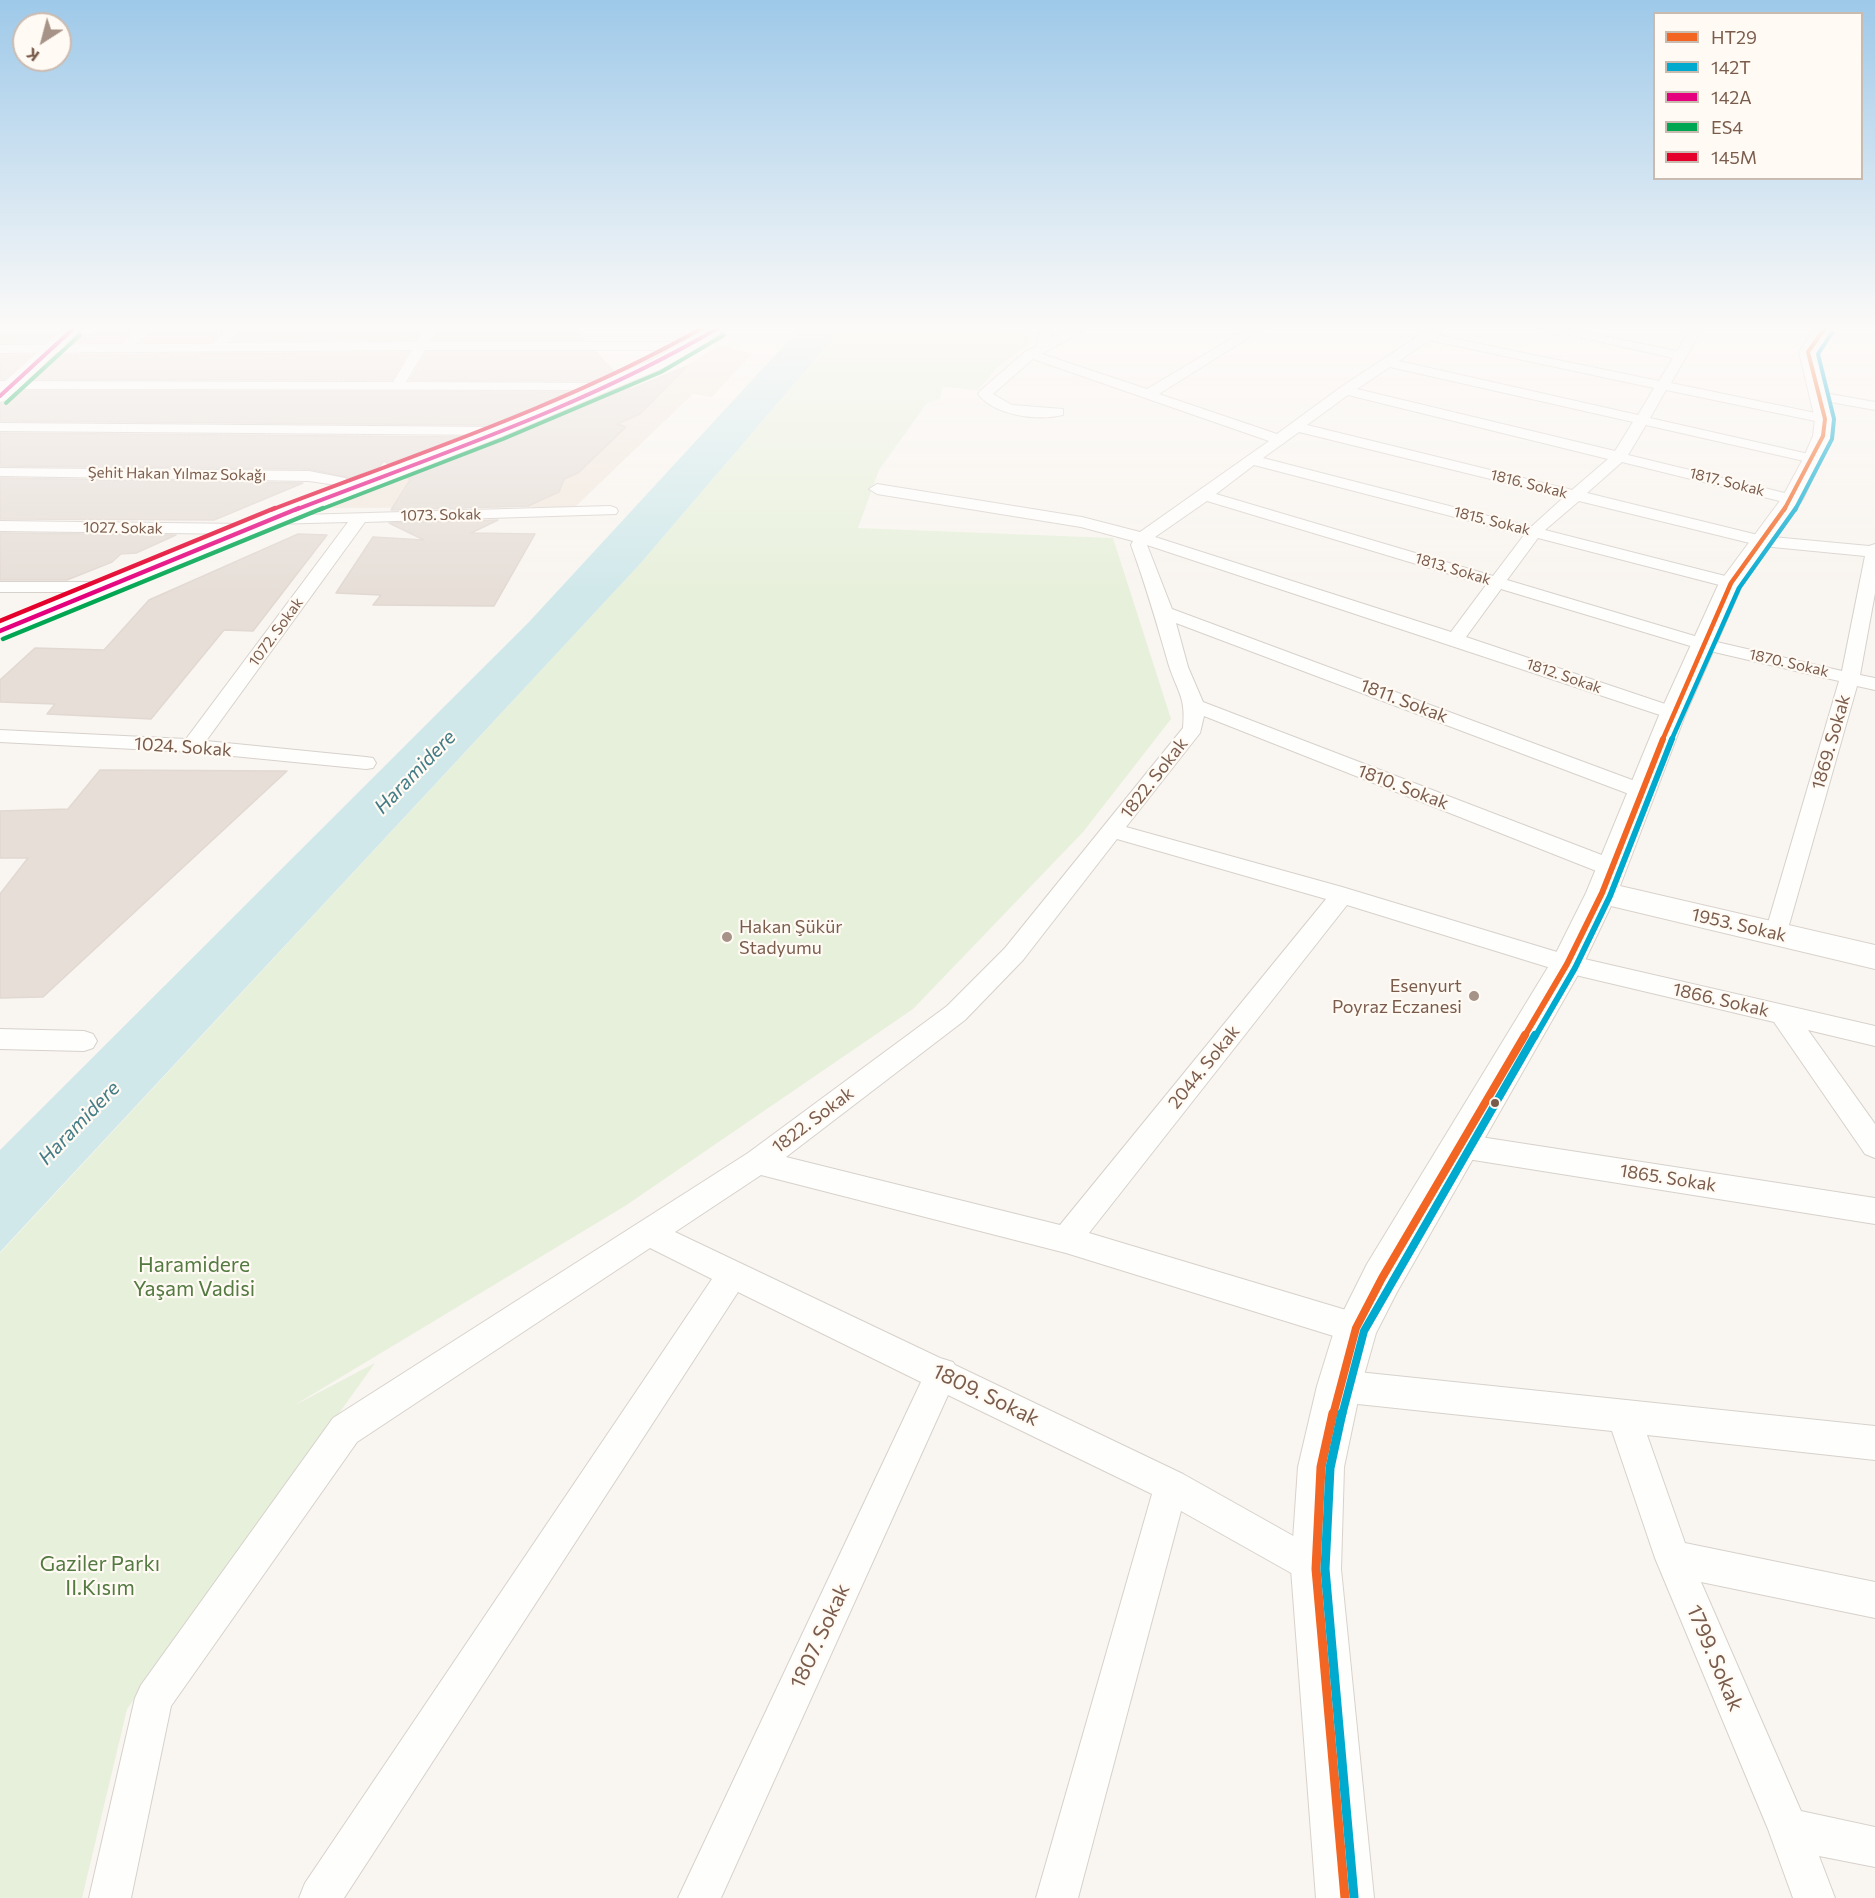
<!DOCTYPE html>
<meta charset="utf-8">
<style>
body{margin:0}
#map{position:relative;width:1875px;height:1898px;overflow:hidden;background:#f9f5f0;font-family:Commissioner,sans-serif}
canvas{display:block}
.legend{position:absolute;left:1653px;top:12px;width:210px;height:168px;box-sizing:border-box;background:#fffaf3;border:2px solid #cabbb1;margin:0;padding:8px 10px;list-style:none;font-size:18px;color:#7a5c4d}
.legend li{display:flex;align-items:center;gap:12px;height:30px}
.legend b{width:30px;border:2px solid #cabbb1}
.north{position:absolute;left:12px;top:12px;width:60px;height:60px;box-sizing:border-box;background:#fffaf3;border:2px solid #cabbb1;border-radius:50%;rotate:216deg;font-size:16px;font-weight:700;line-height:24px;text-align:center;color:#7a5c4d}
.north::after{content:'';display:block;margin:auto;width:21px;height:27px;background:#a69286;clip-path:polygon(50% 0,100% 100%,50% 72%,0 100%)}
</style>
<div id="map">
<canvas width="1875" height="1898"></canvas>
<ul class="legend">
<li><b style="height:8px;background:#f26522"></b>HT29</li>
<li><b style="height:8px;background:#00a9ce"></b>142T</li>
<li><b style="height:8px;background:#e5007d"></b>142A</li>
<li><b style="height:8px;background:#00a651"></b>ES4</li>
<li><b style="height:8px;background:#e4002b"></b>145M</li>
</ul>
<div class="north">K</div>
</div>
<script>
const context = document.querySelector('canvas').getContext('2d');
context.lineJoin = 'round';
function fillPath(path, color) { context.fillStyle = color; context.fill(path, 'evenodd'); }
function strokePath(path, color, width, dash) { context.strokeStyle = color; context.lineWidth = width; context.lineCap = dash ? 'butt' : 'round'; context.setLineDash(dash || []); context.stroke(path); }
function write(font, color, halo, rows, align = 'center') {
  context.font = font + ' Commissioner,sans-serif'; context.lineWidth = 4.5; context.setLineDash([]); context.textBaseline = 'middle'; context.strokeStyle = halo; context.fillStyle = color; for (const [text, x, y, turn = 0] of rows) {
    context.save(); context.translate(x, y); context.rotate((+turn || 0) * Math.PI / 180); context.textAlign = isNaN(turn) ? turn : align; if (halo) context.strokeText(text, 0, 0); context.fillText(text, 0, 0); context.restore();
  }
}
fillPath(new Path2D(`
 M720 345 752 354 712 397 693 394 575 507 326 508 685 366Z`), '#f2e8de');
fillPath(new Path2D(`
 M842 328H989L1031 332 1033 341 997 368 978 390 942 387 940 399 927 403 879 470 858 528 1113 538 1171 719 1083 832 913 1009 625 1206 293 1406 375 1363 127 1709 82 1898H0V1253L640 564Z`), '#e7f0db');
fillPath(new Path2D(`
 M800 328H842L640 564 0 1252V1150L529 622Z`), '#d0e8ea');
const building = new Path2D(`
 M98 328H136L120 342H70L79 334H92Z
 M156 328H225L212 342H142Z
 M243 328H422L416 340 232 341Z
 M439 328H574L584 340H433Z
 M0 335H53L45 342 0 343Z
 M408 352 392 380 32 379 57 355Z
 M426 352H596L615 373 596 381 410 380Z
 M0 355H31L5 379H0Z
 M687 366 640 414 617 424 626 427 578 473 564 479 559 492 528 506 391 510 410 480 406 477 627 386 631 390Z
 M19 391 569 392 492 425 0 421V404L9 402Z
 M0 433 460 437 388 464 384 461 379 467 350 478 309 469 0 466Z
 M0 478 303 483 214 520 0 519Z
 M498 520 471 533 535 534 494 606 373 605 381 595 336 593 373 537 424 540 389 523Z
 M0 533 176 535 136 553 121 554 112 562 67 580H0Z
 M298 534 327 535 253 631 224 630 151 719 47 714 55 704 0 702V680L35 648 104 650 149 600Z
 M100 770 287 771 43 997 0 998V894L28 858H0V811L68 809Z`);
fillPath(building, '#e6ded7');
strokePath(building, '#e2d8d2', 1.5);
const street = new Path2D(`
 M140 328H154L136 344H213L228 328H241L227 343 417 342 425 328H437L429 342H692L698 346 692 350H425L406 382 609 383 611 386 604 390 0 389V381L393 382 412 350 0 353V345L121 344Z
 M1040 328H1052L1050 340 1071 328H1087L1042 354 1147 389 1249 328H1264L1159 394 1277 434 1341 387 1430 328H1445L1437 335 1659 381 1673 358 1538 328H1564L1677 351 1691 328H1703L1671 383 1830 416 1832 419 1825 423 1666 390 1650 418 1813 455 1820 459 1813 463 1646 425 1628 455 1797 496 1800 499 1797 502 1792 504 1622 462 1587 493 1762 536 1869 546 1875 544V593L1860 675 1875 678V690L1857 686 1785 939 1777 942 1769 939 1765 933 1839 681 1697 648 1501 589 1466 637 1680 709 1683 713 1680 717H1666L1147 545 1172 609 1651 787 1655 792 1651 797H1637L1176 623 1188 667 1203 702 1620 862 1623 868 1620 874 1612 876 1604 874 1204 716 1200 733 1126 827 1342 887 1567 955 1875 1026V1046L1808 1030 1875 1124V1158L1865 1154 1774 1022 1567 973 1347 905 1089 1233 1356 1313 1367 1317 1372 1328 1367 1339 1356 1343 1066 1253 761 1175 675 1232 940 1358 953 1362 955 1365 1183 1474 1329 1556 1334 1569 1329 1582 1316 1587 1181 1511 1078 1898H1036L1152 1494 948 1395 721 1898H678L921 1382 738 1292 344 1898H299L305 1883 712 1279 650 1248 357 1442 171 1706 131 1898H89L135 1698 141 1685 333 1418 748 1153 947 1006 1005 948 1183 728C1186 697 1178 693 1169 666 1157 624 1146 586 1131 545L1133 541 1081 527 877 494 869 489 877 484 1082 517 1140 532 1269 441 1033 359 993 394 1012 405 1063 409V415C1037 421 995 416 978 394L980 391 1026 351 1036 347ZM1429 340 1654 388 1638 415 1399 361ZM1390 367 1633 422 1615 451 1357 389ZM1348 395 1608 459 1572 490 1307 425ZM1299 432 1564 497 1531 527 1263 458ZM1254 465 1524 535 1493 576 1216 494ZM1207 501 1486 585 1451 632 1155 537ZM1579 501 1762 546 1865 556 1842 671 1708 640 1507 580 1538 538 1731 588 1740 583 1737 579 1545 530ZM1117 839 1326 899 1060 1225 786 1157 965 1020 1023 960Z
 M1819 392 1875 402V410L1814 399 1812 396Z
 M0 423 499 427 506 431 499 435 0 431Z
 M0 468 309 471 345 478 360 487 352 492 336 485 309 481 0 476Z
 M610 506 616 508 618 511 616 514 365 522 206 741 366 757 373 758 376 763 373 768 366 769 192 752 0 742V730L186 739 348 522 271 524 265 522 263 519 265 516Z
 M0 521 246 524 254 529 246 534 0 531Z
 M0 582H108L117 587 108 592H0Z
 M0 1029 84 1031 93 1034 97 1041 93 1048 84 1051 0 1049Z
 M1461 1134 1875 1198V1224L1461 1158 1451 1154 1447 1146 1451 1138Z
 M1339 1370 1875 1426V1460L1647 1435 1685 1543 1875 1582V1618L1701 1582 1801 1811 1875 1827V1867L1819 1856 1835 1898H1793L1768 1829 1655 1558 1612 1431 1339 1402 1328 1397 1323 1386 1328 1375Z`);
const secondary = new Path2D(`
 M64 328H82L7 400 0 402V386Z
 M707 328H727L698 350 663 368 506 435 279 524 0 638V622L263 514 492 427 651 360Z
 M1816 328H1833L1817 352 1835 419 1833 436 1803 499 1743 583 1686 713 1620 886 1875 945V969L1611 906 1579 973 1397 1292 1376 1333 1361 1386 1344 1467 1341 1569 1374 1898H1316L1291 1569 1298 1467 1317 1386 1335 1328 1367 1264 1553 959 1586 893 1660 713 1719 583 1782 498 1803 459 1813 436 1815 419 1799 352Z`);
strokePath(street, '#d7d1cb', 2);
strokePath(secondary, '#d9d2cb', 2);
fillPath(street, '#fefefd');
fillPath(secondary, '#fefefd');
strokePath(new Path2D(`
 M1784 510 1823 436 1825 419 1808 352 1825 328`), '#f26522', 4);
strokePath(new Path2D(`
 M1662 741 1731 583 1785 508`), '#f26522', 4.5);
strokePath(new Path2D(`
 M1524 1037 1567 964 1602 893 1663 739`), '#f26522', 6);
strokePath(new Path2D(`
 M1333 1415 1356 1328 1382 1278 1525 1035`), '#f26522', 8);
strokePath(new Path2D(`
 M1333 1413 1321 1467 1316 1569 1345 1898`), '#f26522', 9);
strokePath(new Path2D(`
 M1795 510 1832 439 1834 419 1818 354 1832 333`), '#00a9ce', 4);
strokePath(new Path2D(`
 M1671 741 1739 588 1796 508`), '#00a9ce', 4.5);
strokePath(new Path2D(`
 M1535 1037 1575 968 1610 896 1672 739`), '#00a9ce', 6);
strokePath(new Path2D(`
 M1342 1415 1364 1331 1535 1035`), '#00a9ce', 8);
strokePath(new Path2D(`
 M1342 1413 1330 1468 1325 1569 1354 1897`), '#00a9ce', 9);
strokePath(new Path2D(`
 M0 396 74 328
 M295 510C437 455 586 406 718 328`), '#e5007d', 4);
strokePath(new Path2D(`
 M0 631 299 508`), '#e5007d', 4.5);
strokePath(new Path2D(`
 M6 403 80 335
 M319 510 503 439 661 372 724 335`), '#00a651', 4);
strokePath(new Path2D(`
 M3 639 323 508`), '#00a651', 4.5);
strokePath(new Path2D(`
 M271 510C414 455 569 404 702 328`), '#e4002b', 4);
strokePath(new Path2D(`
 M0 621 275 508`), '#e4002b', 4.5);
const sky = context.createLinearGradient(0, 0, 0, 594);
sky.addColorStop(0, '#9ec9e9');
sky.addColorStop(0.55, '#fcfaf8');
sky.addColorStop(1, '#fcfaf800');
context.fillStyle = sky;
context.fillRect(0, 0, 1875, 594);
for (const [x, y, r, color] of [
 [727,937,6,"#a69286"],
 [1474,996,6,"#a69286"],
 [1495,1103,5,"#7a5c4d"]
]) { const dot = new Path2D(); dot.arc(x, y, r, 0, 2 * Math.PI); context.fillStyle = color; context.fill(dot); strokePath(dot, '#fffaf3', 2); }
write('15px', '#7a5c4d', '#fffaf3', [
 ["Şehit Hakan Yılmaz Sokağı",177,474,1],
 ["1817. Sokak",1727,482,14],
 ["1816. Sokak",1529,484,14],
 ["1073. Sokak",441,515,-1],
 ["1815. Sokak",1492,521,14],
 ["1027. Sokak",123,528,1],
 ["1813. Sokak",1453,569,17],
 ["1072. Sokak",276,632,-54],
 ["1870. Sokak",1789,663,13],
 ["1812. Sokak",1564,676,19]
]);
write('18px', '#7a5c4d', '#fffaf3', [
 ["1811. Sokak",1404,701,21],
 ["1869. Sokak",1831,742,-74],
 ["1024. Sokak",183,747,4],
 ["1822. Sokak",1154,778,-52],
 ["1810. Sokak",1403,787,21],
 ["1953. Sokak",1739,925,13],
 ["1866. Sokak",1721,1000,13],
 ["2044. Sokak",1204,1067,-51],
 ["1822. Sokak",813,1120,-37],
 ["1865. Sokak",1668,1178,9]
]);
write('18px', '#7a5c4d', '#fffaf3', [
 ["Hakan Şükür",739,927],
 ["Stadyumu",739,948],
 ["Esenyurt",1462,986,"right"],
 ["Poyraz Eczanesi",1462,1007,"right"]
], 'left');
write('italic 20px', '#437c86', '#fffaf3', [
 ["Haramidere",415,772,-46],
 ["Haramidere",79,1123,-46]
]);
write('21px', '#537a41', '#fffaf3', [
 ["Haramidere",194,1265],
 ["Yaşam Vadisi",194,1289],
 ["Gaziler Parkı",100,1564],
 ["II.Kısım",100,1588]
]);
write('21px', '#7a5c4d', '#fffaf3', [
 ["1809. Sokak",986,1395,26],
 ["1807. Sokak",820,1636,-65],
 ["1799. Sokak",1715,1658,67]
]);
</script>
